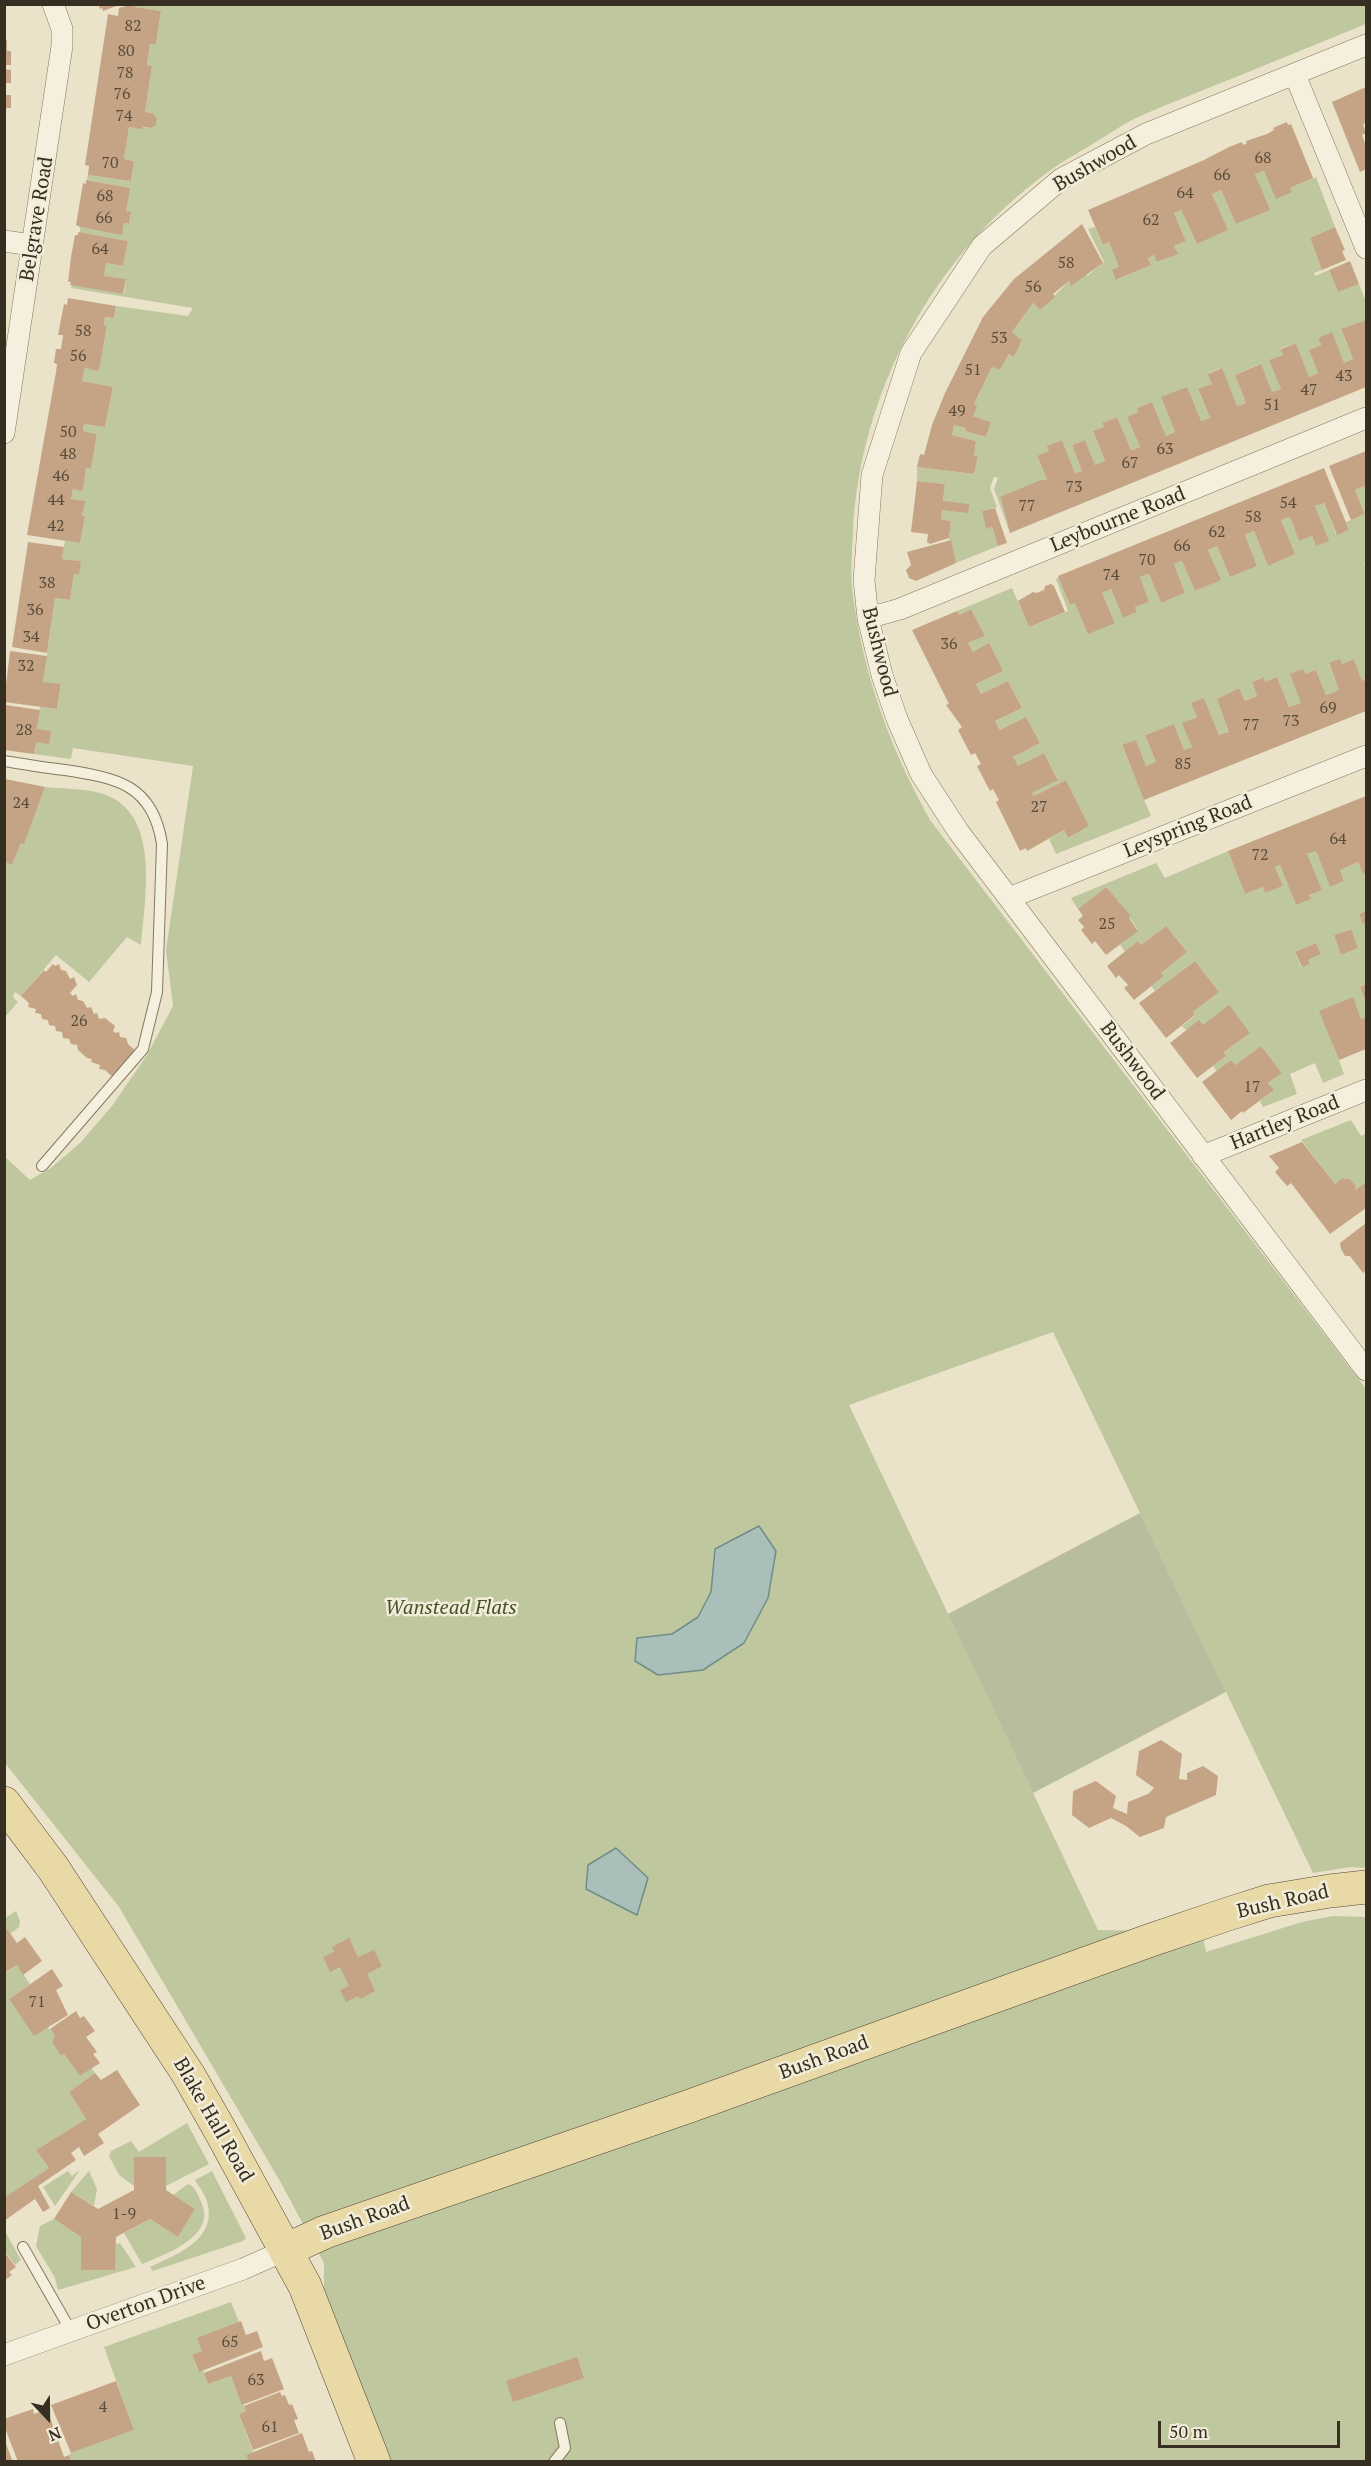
<!DOCTYPE html>
<style>
body{margin:0}
#map{position:relative;width:1371px;height:2466px;overflow:hidden;background:#eae3ca;font-family:"PT Serif",serif}
canvas{display:block}
.frame{position:absolute;inset:0;border:6px solid #372e22;pointer-events:none}
.north{position:absolute;left:18px;top:2388px;width:60px;height:60px;-webkit-text-stroke:4px #f2edd9;paint-order:stroke;rotate:158deg;font-size:16px;font-weight:700;line-height:24px;text-align:center;color:#372e22}
.north::after{content:'';display:block;margin:auto;width:21px;height:27px;background:#372e22;clip-path:polygon(50% 0,100% 100%,50% 72%,0 100%)}
.scale{position:absolute;left:1158px;top:2421px;width:182px;height:27px;box-sizing:border-box;border:3px solid #372e22;border-top:0;padding-left:8px;font-size:18px;line-height:21px;white-space:nowrap;color:#372e22;-webkit-text-stroke:4px #f2edd9;paint-order:stroke}
</style>
<div id="map">
<canvas width="1371" height="2466"></canvas>
<div class="frame"></div>
<div class="north">N</div>
<div class="scale">50 m</div>
</div>
<script>
const context = document.querySelector('canvas').getContext('2d');
context.lineJoin = 'round';
function fillPath(path, color) { context.fillStyle = color; context.fill(path, 'evenodd'); }
function strokePath(path, color, width, dash) { context.strokeStyle = color; context.lineWidth = width; context.lineCap = dash ? 'butt' : 'round'; context.setLineDash(dash || []); context.stroke(path); }
function write(font, color, halo, rows, align = 'center') {
  context.font = font + ' "PT Serif",serif'; context.lineWidth = 5; context.setLineDash([]); context.textBaseline = 'middle'; context.strokeStyle = halo; context.fillStyle = color; for (const [text, x, y, turn = 0] of rows) {
    context.save(); context.translate(x, y); context.rotate((+turn || 0) * Math.PI / 180); context.textAlign = isNaN(turn) ? turn : align; if (halo) context.strokeText(text, 0, 0); context.fillText(text, 0, 0); context.restore();
  }
}
fillPath(new Path2D(`
 M134 5H1366V24C1321 42 1276 61 1231 79 1199 92 1167 104 1136 118 1123 124 1111 133 1099 140 1082 151 1064 160 1048 172 934 255 860 391 853 532 852 553 850 575 853 596 864 677 891 750 930 820L1366 1389V1868L1351 1867 1313 1873 1053 1332 849 1405 1098 1930 1202 1932 1206 1952 1302 1922 1333 1916 1366 1917V2461H390L324 2288V2263L281 2183 119 1907 5 1763 4 1156 30 1180 51 1168 80 1143 112 1106 147 1055 173 1006 166 950 193 766 73 748 71 759 34 754 40 707 57 709 61 685 43 682 55 598 70 600 74 574 79 575 80 561 62 559 65 541 80 543 85 516H82L84 502 71 499 73 489 83 490 86 468 91 469 97 434 83 431 84 424 105 427 113 387 82 381 85 368 99 370 107 327 104 326 105 317 114 318 116 306 188 316 193 308 71 288 72 285 124 294 126 280 104 276 106 263 123 266 128 241 80 233V227L122 234 124 223 129 224 131 213 126 211 129 188 87 180 88 175 131 181 134 161 124 159 129 127 151 128 156 124 157 118 153 113 145 112 152 66 147 65 150 44H156L161 11 135 7Z
 M1264 171 1290 188 1316 177 1335 227 1310 238 1322 270 1314 273 1315 276 1329 270 1338 292 1359 284 1366 302V320L1341 330 1353 359 1344 363 1331 333 1318 338 1321 345 1309 350 1318 373 1309 377 1296 343 1281 348 1283 355 1270 360 1281 389 1272 392 1260 364 1235 375 1246 403 1237 406 1221 368 1209 373 1212 384 1198 390 1210 418 1201 421 1161 397 1175 432 1166 436 1152 402 1137 408 1138 412 1127 417 1140 447 1131 450 1117 417 1102 423 1104 427 1093 432 1105 461 1095 465 1085 440 1072 445 1082 471 1075 473 1062 440 1048 446 1049 451 1037 457 1047 480 1041 481 1000 498 1010 533 994 489 998 478 994 477 990 488 997 507 982 511 986 528 992 527 998 546 956 563 949 538 951 521 941 519 945 484 917 481V467L974 474 978 458 974 456 976 441 952 435 954 425 966 428 965 431 986 437 991 422 973 416 974 404 992 367 1000 370 1009 354 1014 357 1022 340 1012 332 1033 303 1040 310 1069 281 1071 285 1085 274 1087 276 1104 262 1088 229 1095 227 1103 245 1109 242 1119 267 1117 280 1151 265 1148 258 1154 255 1158 262 1177 254 1174 246 1186 241 1174 213 1181 210 1197 244 1227 230 1212 194 1221 190 1236 224 1269 210 1255 174Z
 M1364 486 1366 493V561L1364 562 1366 569V679L1362 681 1354 659 1342 664 1340 659 1329 664 1339 690 1326 695 1316 670 1305 674 1301 703 1289 707 1277 677 1265 682 1263 677 1252 682 1257 696 1245 701 1239 688 1217 699 1229 732 1219 735 1204 698 1192 703 1197 717 1183 723 1192 747 1184 750 1174 724 1145 735 1156 762 1146 766 1136 740 1122 746 1151 816 1056 854 1049 839 1064 830 1068 838 1089 826 1066 780 1034 796 1032 793 1058 779 1044 753 1018 766 1013 757 1040 743 1026 717 1000 730 995 721 1022 708 1008 681 981 694 976 684 1003 671 973 652 968 643 985 636 971 609 959 615 957 611 1012 588 1029 627 1068 611 1056 579 1059 577 1070 605 1075 603 1115 623 1102 593 1111 589 1123 618 1137 612 1135 607 1149 602 1140 577 1149 574 1161 603 1185 593 1174 564 1182 561 1195 591 1220 580 1208 550 1217 546 1230 577 1257 566 1245 535 1254 531 1268 566 1294 554 1281 520 1290 517 1299 541 1312 536 1316 546 1328 541 1315 506 1324 503 1336 534 1349 530 1346 522 1365 514 1355 490Z
 M45 787C63 789 83 788 100 793 162 810 145 898 141 945L127 937 89 982 56 955 21 996 15 992 13 997 18 1002 5 1017V862L12 865 21 843H24Z
 M1228 851 1245 894 1263 887 1265 893 1283 886 1275 867 1280 865 1296 905 1310 899 1307 854 1316 851 1330 887 1344 881 1340 870 1358 862 1363 873 1366 872V911L1359 914 1363 923 1366 922V984L1360 987 1366 1003V1017L1361 1019 1353 998 1320 1011 1344 1074 1323 1083 1315 1063 1290 1074 1297 1094 1263 1107 1260 1101 1273 1090 1268 1083 1282 1073 1261 1046 1235 1065 1231 1060 1217 1071 1213 1066 1226 1056 1224 1052 1250 1033 1203 1025 1186 1030 1182 1026 1195 1016 1193 1012 1219 992 1195 961 1155 991 1151 986 1164 976 1161 973 1187 952 1166 926 1141 945 1138 941 1125 952 1120 945 1138 930 1118 900 1116 901 1106 887 1078 909 1071 898 1156 863 1165 878ZM1350 929 1358 948 1341 955 1334 935ZM1316 943 1321 954 1308 960 1310 964 1301 967 1295 952Z
 M1351 1120 1361 1136 1365 1134 1366 1137V1182L1355 1190 1356 1186 1350 1179 1342 1178 1335 1184 1301 1140Z
 M16 1911 20 1921 19 1927 10 1934 5 1925V1918Z
 M17 1965 30 1984 9 1999 34 2035 47 2026 55 2036 52 2042 61 2056 64 2054 80 2076 92 2068 95 2073 69 2092 86 2119 36 2150 49 2168 5 2198V1973Z
 M187 2123 209 2164 166 2186V2157H134V2186L119 2175 109 2156 111 2151 131 2141 139 2152Z
 M80 2170 55 2206 43 2187 68 2171 72 2176Z
 M89 2171 97 2189 94 2206 71 2192Z
 M212 2171 246 2238 243 2241 153 2271 150 2267C175 2255 215 2241 208 2206 207 2197 200 2188 195 2180Z
 M188 2184C195 2186 198 2195 201 2202 218 2236 164 2255 142 2264L124 2233 150 2219 178 2237 195 2209 173 2195Z
 M54 2219 81 2237V2270H114L116 2244 120 2243 136 2267 58 2290 55 2278 36 2246 40 2226Z
 M5 2231 21 2260 15 2265 5 2252Z
 M231 2302 239 2322 202 2351 192 2355 198 2371 203 2370 208 2384 231 2376 246 2411 239 2414 253 2452 246 2455 249 2461 71 2462 69 2455 71 2453 134 2430 104 2347Z`), '#bfc79f');
fillPath(new Path2D(`
 M1140 1513 1226 1692 1033 1793 948 1614Z`), '#b7bd9d');
const water = new Path2D(`
 M759 1526 776 1551 768 1598 744 1643 703 1670 658 1675 635 1661 637 1638 672 1634 698 1617 711 1592 715 1549Z
 M616 1848 648 1878 637 1915 586 1889 588 1865Z`);
fillPath(water, '#aabfba');
strokePath(water, '#718d88', 1.5);
fillPath(new Path2D(`
 M98 4H119V5L103 11 102 8 100 9Z
 M134 4 135 7 161 11 156 44H150L147 65 152 66 145 112 153 113 157 118 156 125 151 128 143 127V129L129 127 124 159 134 161 131 181 88 175 89 166 85 165 108 14 118 16 119 8Z
 M4 40H7V51H11V65H4Z
 M4 69 11 70V83H4Z
 M1366 87V123L1363 124 1366 133 1362 135 1366 146V169L1360 172 1332 102Z
 M4 95H11V108H4Z
 M1287 122 1288 125 1291 124 1313 178 1290 188 1292 192 1276 199 1264 171 1255 174 1270 210 1236 224 1221 190 1212 194 1228 230 1197 244 1181 210 1174 213 1186 241 1174 246 1178 254 1157 262 1154 255 1148 258 1151 265 1116 280 1112 270 1119 267 1109 242 1103 245 1088 210 1204 160 1229 147 1242 142 1243 145 1247 143 1246 141 1267 134 1274 130 1273 128Z
 M86 180 130 188 126 211 131 212 129 224 124 223 122 235 80 227 76 225 83 183 86 184Z
 M1082 224 1103 263 1071 286 1069 281 1053 294 1055 297 1040 310 1033 303 1012 332 1022 340 1014 357 1009 354 1000 370 992 367 974 404 977 406 973 416 991 422 986 437 965 431 966 428 954 425 952 435 976 441 974 456 978 457 974 474 917 467 920 454 924 455 932 425 945 393 983 317 1014 279Z
 M1335 227 1345 250 1342 251 1346 260 1322 270 1310 238Z
 M78 232 128 241 123 266 106 263 104 276 126 279 123 294 70 285 71 282H68L71 257 75 235H78Z
 M1350 261 1359 284 1338 292 1329 270Z
 M68 298 116 306 114 318 105 317 104 326H107L99 371 85 368 82 381 113 387 105 427 84 424 83 431 97 434 91 469 86 468 83 491 73 489 71 499 85 501 82 516H85L80 543 27 535 56 372 57 364 54 363 56 349H61L63 335H58L64 304 67 305Z
 M1366 320V387L1010 533 1000 497 1041 480H1047L1037 456 1049 451 1047 446 1062 440 1075 473 1082 471 1072 445 1085 440 1095 465 1105 461 1093 431 1104 427 1102 423 1117 417 1131 450 1140 447 1127 417 1138 412 1137 408 1152 402 1166 436 1175 432 1161 397 1187 387 1201 421 1210 418 1198 389 1212 384 1208 374 1222 368 1237 406 1246 403 1235 375 1261 364 1272 392 1281 389 1269 360 1283 355 1281 349 1296 343 1309 377 1318 373 1309 350 1321 345 1318 338 1332 332 1344 363 1353 359 1341 329Z
 M1366 451V493L1364 486 1355 490 1365 514 1351 520 1329 466Z
 M1324 468 1349 530 1337 535 1324 503 1315 506 1329 541 1316 546 1312 536 1299 541 1290 517 1281 520 1295 554 1268 566 1254 531 1245 535 1257 566 1230 577 1217 546 1208 550 1221 580 1195 591 1182 561 1174 564 1185 593 1161 603 1149 574 1140 577 1149 602 1135 607 1137 612 1123 618 1111 589 1102 593 1115 623 1088 634 1075 603 1070 605 1058 576Z
 M917 481 945 484 943 501 969 504 968 513 942 510 941 519 951 521 949 538 930 544 927 542 928 534 911 532Z
 M995 508 1007 543 998 546 992 527 986 529 982 511Z
 M951 540 956 563 916 581 909 578 906 570 911 565 907 552Z
 M28 542 64 547 62 559 81 561 79 575 74 574 70 600 55 598 47 653 12 647Z
 M1051 584 1054 586 1065 612 1029 627 1018 601 1033 592 1036 593 1044 590 1045 586Z
 M971 609 985 636 968 643 973 652 989 643 1003 671 976 684 981 694 1008 681 1022 708 995 721 997 725 1000 730 1026 717 1040 743 1013 757 1015 760 1018 766 1044 753 1058 780 1032 793 1034 796 1066 780 1089 826 1068 838 1064 830 1027 851 1026 848 1020 851 996 802 999 800 993 789 990 791 977 766 981 764 975 753 971 755 958 730 962 727 946 705 949 704 912 630 957 611 959 615Z
 M10 651 47 656 43 682 61 684 57 709 4 702Z
 M1340 659 1342 664 1354 659 1362 681 1366 679V711L1144 800 1122 745 1136 740 1146 766 1156 762 1145 735 1174 724 1184 750 1192 747 1182 723 1197 717 1191 703 1204 698 1219 735 1229 732 1217 699 1239 688 1245 701 1257 696 1252 682 1264 677 1265 682 1277 677 1289 707 1301 703 1290 674 1303 669 1305 674 1316 670 1326 695 1339 690 1329 663Z
 M6 705 40 710 37 729 51 731 49 744 36 742 34 754 4 750Z
 M5 779 45 787 24 844 21 843 12 865 5 862Z
 M1366 796V872L1363 874 1358 862 1340 870 1344 881 1330 887 1316 851 1307 854 1322 890 1309 895 1311 899 1296 905 1280 865 1275 867 1283 886 1265 893 1263 887 1245 894 1228 851Z
 M1106 887 1131 916 1129 918 1138 931 1106 955 1095 941 1092 944 1081 930 1084 927 1078 920 1083 916 1078 909Z
 M1366 911V922L1363 924 1359 914Z
 M1166 926 1187 952 1161 973 1164 976 1134 1000 1124 988 1128 985 1119 975 1116 978 1107 966 1138 941 1141 945Z
 M1351 929 1358 948 1341 955 1334 935Z
 M1316 943 1321 954 1308 960 1310 964 1302 967 1295 952Z
 M1195 961 1219 992 1193 1012 1195 1015 1166 1038 1139 1003Z
 M53 964 55 966 59 964 61 970 66 971 70 979 74 977 77 985 70 993 73 996 76 994 78 1000 83 1001 87 1008 91 1007 94 1014 97 1013 99 1019 105 1018 115 1026 113 1031 115 1033 119 1032 120 1037 126 1038 128 1044 137 1052 114 1078 105 1070 99 1069 100 1065 91 1062 92 1059 87 1058 78 1050 77 1045 71 1044 69 1039 63 1038 62 1032 56 1031 55 1026 49 1025 48 1020 42 1019 41 1014 35 1013 36 1009 28 1007 29 1003 21 996 44 970 46 972Z
 M1366 984V1003L1360 987Z
 M1353 997 1361 1019 1366 1017V1049L1339 1060 1319 1011Z
 M1229 1005 1250 1033 1224 1052 1226 1056 1197 1078 1170 1043 1199 1020 1203 1025Z
 M1261 1046 1282 1073 1268 1083 1274 1090 1243 1113 1242 1111 1231 1120 1202 1082 1231 1060 1235 1065Z
 M1302 1142 1335 1184 1342 1178 1350 1179 1356 1186 1355 1190 1366 1182V1208L1330 1234 1291 1183 1287 1186 1275 1172 1279 1168 1269 1156Z
 M1366 1223V1270L1363 1273 1350 1256H1345L1341 1249 1340 1243Z
 M1161 1740 1182 1754 1179 1779 1187 1780V1773L1203 1766 1218 1776 1216 1795 1166 1817 1164 1828 1140 1837 1126 1826 1111 1818 1089 1828 1072 1815 1073 1791 1096 1781 1116 1796 1113 1808 1127 1814 1128 1802 1148 1794 1154 1788 1136 1775 1139 1751Z
 M4 1925 17 1943 25 1937 42 1961 23 1975 17 1965 4 1973Z
 M349 1938 358 1957 374 1950 382 1966 367 1974 375 1991 360 1999 358 1996 346 2002 340 1990 349 1986 340 1967 330 1972 323 1957 334 1952 332 1947Z
 M52 1969 63 1986 56 1990 68 2015 34 2036 9 1999Z
 M76 2011 80 2018 84 2016 95 2031 86 2037 97 2052 93 2054 100 2063 80 2076 64 2054 61 2056 52 2042 55 2036 50 2029Z
 M117 2070 140 2105 98 2134 104 2143 84 2156 79 2147 71 2153 76 2160 38 2186 50 2208 43 2212 35 2199 4 2221V2198L49 2168 36 2150 86 2119 69 2092 95 2073 101 2080Z
 M134 2157H166V2190L195 2209 178 2237 150 2219 116 2237 115 2270H81V2237L54 2219 71 2192 98 2209 134 2190Z
 M4 2252 16 2267 9 2272 12 2275 4 2281Z
 M241 2321 246 2335 257 2331 263 2347 199 2372 192 2355 202 2351 197 2338Z
 M261 2351 264 2361 272 2358 284 2389 242 2405 231 2376 208 2384 204 2373Z
 M577 2357 584 2378 513 2402 506 2381Z
 M116 2381 134 2430 71 2453 51 2405Z
 M280 2392 282 2396 285 2395 289 2405 292 2404 298 2419 294 2420 299 2433 253 2450 239 2414 246 2411 244 2406Z
 M33 2409 34 2414 47 2409 64 2457 69 2455 71 2462H18L4 2425V2419Z
 M302 2433 309 2452 312 2451 316 2462H249L246 2455Z
 M4 2441H5L13 2462H4Z`), '#c4a485');
const service = new Path2D(`
 M4 761C25 764 44 768 65 770 116 778 153 784 162 844L157 992 143 1049 42 1166
 M23 2247 71 2331
 M554 2462 565 2448 560 2423`);
const minor = new Path2D(`
 M1366 45 1146 134 1061 179 982 246 911 353 872 475 864 580 868 618 882 675 897 719 921 774 958 831 1366 1370
 M1295 75 1366 248
 M4 241 32 245
 M4 433 62 46V29L53 4
 M868 618 900 609 1366 418
 M1009 898 1366 756
 M1203 1156 1366 1090
 M4 2355 243 2269 286 2250`);
const primary = new Path2D(`
 M4 1803 53 1868 188 2074 220 2130 305 2286 374 2462
 M286 2250 325 2232 687 2107 1151 1940 1228 1914 1269 1901 1330 1891 1366 1887`);
strokePath(service, '#857760', 12);
strokePath(minor, '#857760', 22);
strokePath(primary, '#534534', 34);
strokePath(service, '#f5f0dd', 10);
strokePath(minor, '#f5f0dd', 21);
strokePath(primary, '#e8d9a7', 33);
write('16px', '#5a4c3b', null, [
 ["82",133,26],
 ["80",126,51],
 ["78",125,73],
 ["76",122,94],
 ["74",124,116],
 ["68",1263,158],
 ["70",110,163],
 ["66",1222,175],
 ["64",1185,193],
 ["68",105,196],
 ["66",104,218],
 ["62",1151,220],
 ["64",100,249],
 ["58",1066,263],
 ["56",1033,287],
 ["58",83,331],
 ["53",999,338],
 ["56",78,356],
 ["51",973,370],
 ["43",1344,376],
 ["47",1309,390],
 ["51",1272,405],
 ["49",957,411],
 ["50",68,432],
 ["63",1165,449],
 ["48",68,454],
 ["67",1130,463],
 ["46",61,476],
 ["73",1074,487],
 ["44",56,500],
 ["54",1288,503],
 ["77",1027,506],
 ["58",1253,517],
 ["42",56,526],
 ["62",1217,532],
 ["66",1182,546],
 ["70",1147,560],
 ["74",1111,575],
 ["38",47,583],
 ["36",35,610],
 ["34",31,637],
 ["36",949,644],
 ["32",26,666],
 ["69",1328,708],
 ["73",1291,721],
 ["77",1251,725],
 ["28",24,730],
 ["85",1183,764],
 ["24",21,803],
 ["27",1039,807],
 ["64",1338,839],
 ["72",1260,855],
 ["25",1107,924],
 ["26",79,1021],
 ["17",1252,1087],
 ["71",37,2002],
 ["1-9",124,2214],
 ["65",230,2342],
 ["63",256,2380],
 ["4",103,2407],
 ["61",270,2427]
]);
write('20px', '#372e22', '#f2edd9', [
 ["Bushwood",1095,164,-30],
 ["Belgrave Road",37,219,-81],
 ["Leybourne Road",1118,520,-22],
 ["Bushwood",879,652,76],
 ["Leyspring Road",1188,827,-22],
 ["Bushwood",1132,1061,53],
 ["Hartley Road",1285,1123,-22],
 ["Bush Road",1283,1902,-13],
 ["Bush Road",824,2058,-20],
 ["Blake Hall Road",213,2120,60],
 ["Bush Road",365,2219,-20],
 ["Overton Drive",146,2304,-20]
]);
write('italic 20px', '#44512b', '#f2edd9', [
 ["Wanstead Flats",451,1608]
]);
</script>
